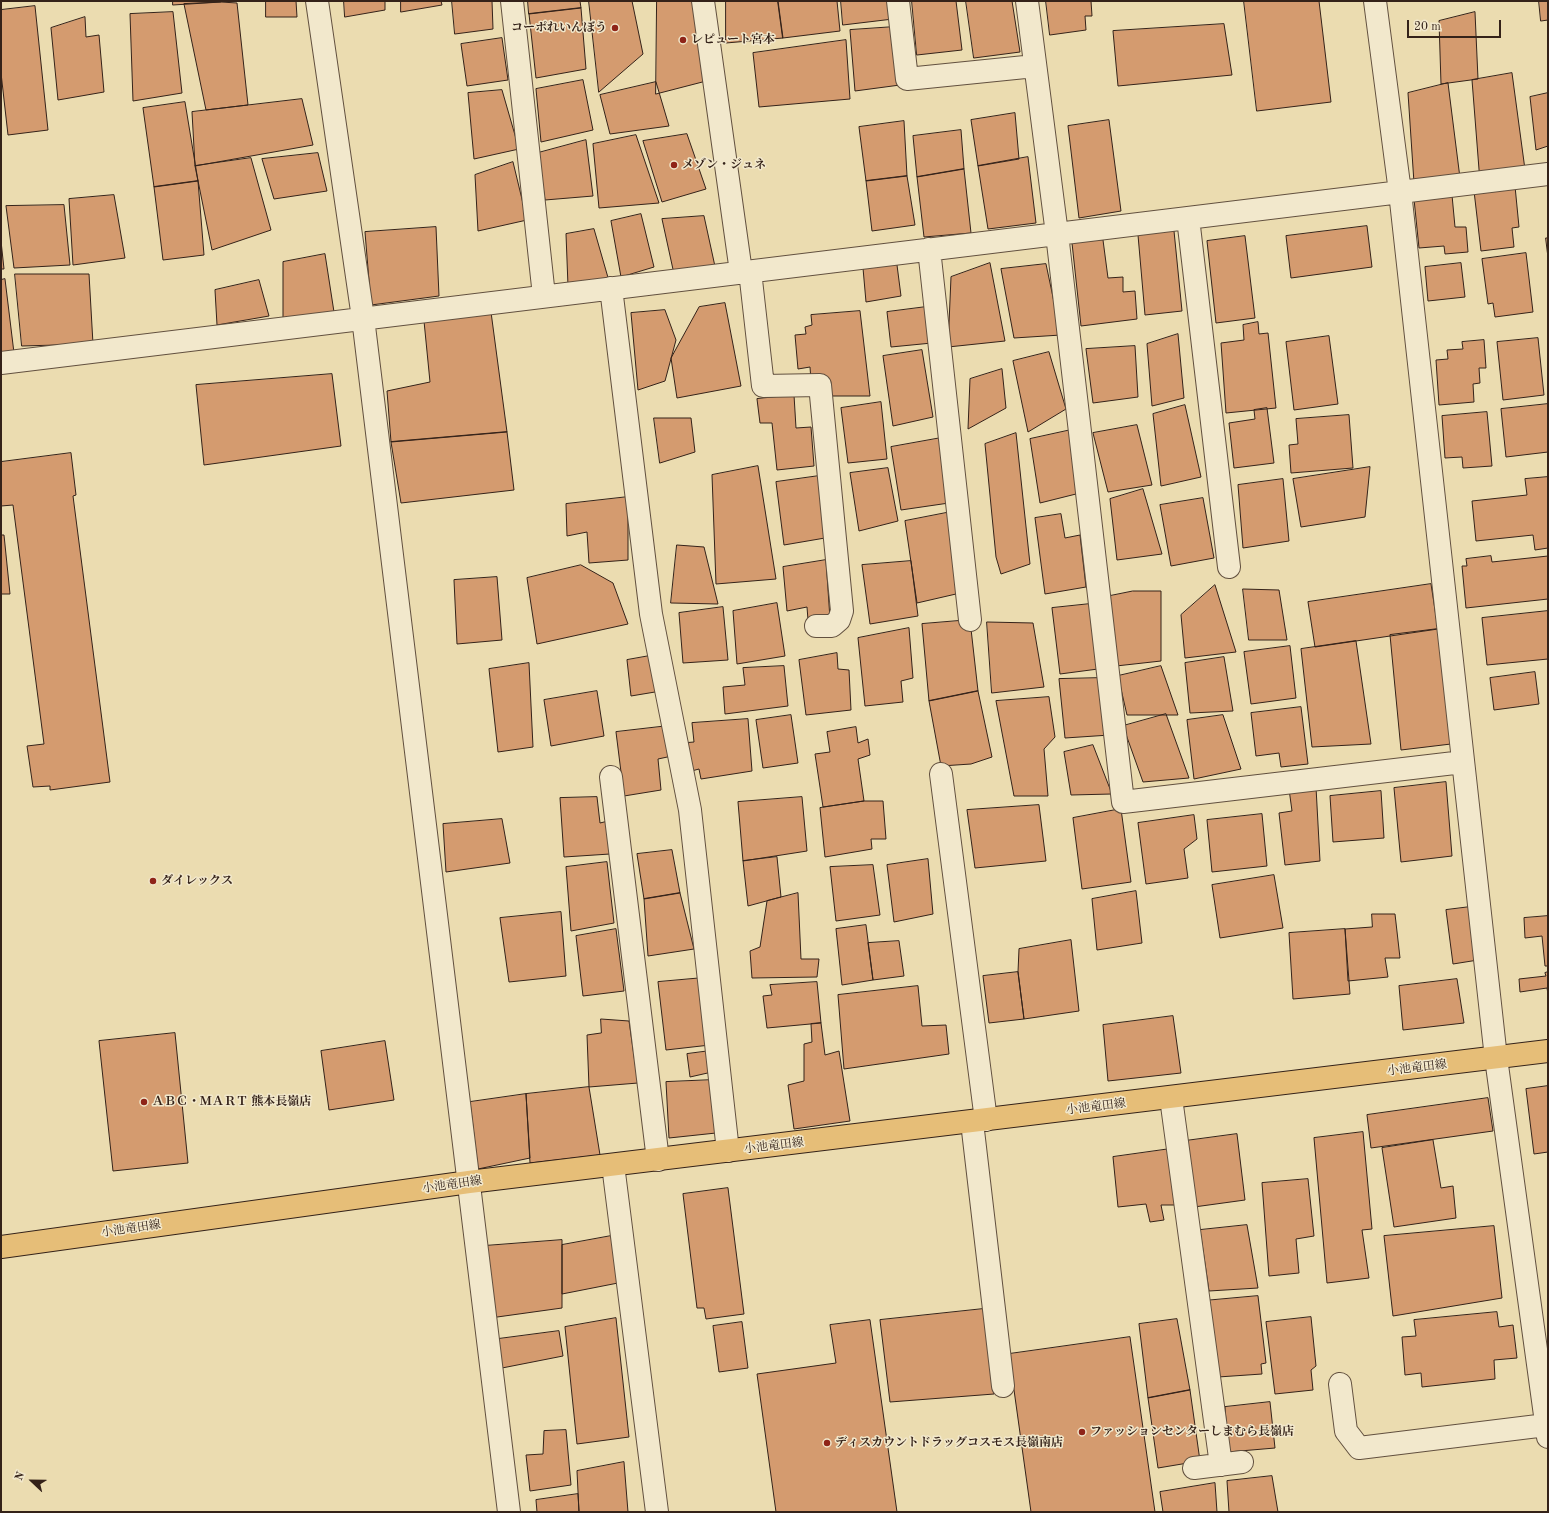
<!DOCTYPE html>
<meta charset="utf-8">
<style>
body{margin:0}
#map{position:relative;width:1549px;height:1513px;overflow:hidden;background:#ebdcb0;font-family:"Old Standard TT",serif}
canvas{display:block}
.frame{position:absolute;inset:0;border:2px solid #342219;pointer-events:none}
.north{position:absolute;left:12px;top:1461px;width:40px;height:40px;-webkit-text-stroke:3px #f2e8cc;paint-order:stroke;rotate:292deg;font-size:11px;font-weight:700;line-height:16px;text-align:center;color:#342219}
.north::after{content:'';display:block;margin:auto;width:14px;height:18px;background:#342219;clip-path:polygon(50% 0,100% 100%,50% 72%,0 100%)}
.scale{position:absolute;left:1407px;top:20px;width:94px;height:18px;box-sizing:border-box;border:2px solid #342219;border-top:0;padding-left:5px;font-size:12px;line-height:14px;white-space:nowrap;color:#342219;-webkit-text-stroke:3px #f2e8cc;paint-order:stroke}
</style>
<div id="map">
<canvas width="1549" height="1513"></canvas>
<div class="frame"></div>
<div class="north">N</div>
<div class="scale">20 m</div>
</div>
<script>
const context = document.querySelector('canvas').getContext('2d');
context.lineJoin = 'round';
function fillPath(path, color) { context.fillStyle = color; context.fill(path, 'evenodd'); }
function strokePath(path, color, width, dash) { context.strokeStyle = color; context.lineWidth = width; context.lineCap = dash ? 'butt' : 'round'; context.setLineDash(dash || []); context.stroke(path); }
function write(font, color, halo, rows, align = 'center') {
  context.font = font + ' "Old Standard TT","Noto Serif JP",serif'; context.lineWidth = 3; context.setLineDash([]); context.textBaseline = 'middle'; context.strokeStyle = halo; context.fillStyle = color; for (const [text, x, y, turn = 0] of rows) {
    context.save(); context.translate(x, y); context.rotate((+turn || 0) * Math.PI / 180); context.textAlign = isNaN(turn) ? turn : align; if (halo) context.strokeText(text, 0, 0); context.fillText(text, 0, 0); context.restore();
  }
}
const building = new Path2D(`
 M173 1H221V2L173 5Z
 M266 1H296L297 17H266Z
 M344 1H385V10L345 17Z
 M401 1H441L442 5 401 12Z
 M452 1H492L493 29 455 34Z
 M528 1H580L581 8 529 14Z
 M589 1H632L643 54 599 92Z
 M657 1H703L714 79 656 94Z
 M726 1H778L783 38 726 43Z
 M778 1H837L840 31 783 38Z
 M841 1H891L893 19 843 25Z
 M912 1H956L962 50 917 55Z
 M966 1H1012L1020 52 974 58Z
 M1046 1H1091L1092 16H1085L1086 30 1050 35Z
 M1244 1H1319L1331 102 1257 111Z
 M1539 1H1548V20L1541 21Z
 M221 2 237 3 248 105 206 110 184 4Z
 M35 6 48 130 8 135 1 73V10Z
 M581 8 586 69 536 78 529 14Z
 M173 12 182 93 133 101 130 14Z
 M1475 12 1478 79 1441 84 1439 21Z
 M85 17 86 37 99 35 104 92 58 100 51 28Z
 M1224 24 1232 75 1118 86 1113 31Z
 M894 27 900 85 855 91 850 30Z
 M502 38 508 80 467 86 461 44Z
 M846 40 850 99 759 107 753 53Z
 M1512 73 1526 177 1480 182 1472 80Z
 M583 80 593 130 541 142 536 89Z
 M656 82 669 126 610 134 600 95Z
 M1448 83 1460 178 1414 183 1408 93Z
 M502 90 519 149 474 159 468 93Z
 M1548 93V146L1536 150 1530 97Z
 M302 99 313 145 195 166 192 112Z
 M185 102 198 181 154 187 143 108Z
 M1015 113 1019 159 978 166 971 120Z
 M1109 120 1121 211 1079 218 1068 126Z
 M904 121 907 176 866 181 859 127Z
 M961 130 964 169 917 177 913 136Z
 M687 134 706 189 662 202 643 141Z
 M636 135 659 203 599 208 593 144Z
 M586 140 593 196 545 200 538 153Z
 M318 153 327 191 274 199 262 159Z
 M1028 157 1036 223 988 229 978 166Z
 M251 158 271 230 212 250 195 166Z
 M513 162 527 220 478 231 475 175Z
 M964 169 971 233 924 237 917 177Z
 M907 176 915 225 872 231 866 181Z
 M198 181 204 255 163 260 154 187Z
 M1515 186 1519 227 1512 228 1514 247 1481 251 1474 191Z
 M114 195 125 258 73 265 69 199Z
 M1452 195 1455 227H1466L1468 252 1445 254 1444 246 1419 248 1414 199Z
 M64 205 70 265 14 268 6 206Z
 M641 214 654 267 621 277 611 221Z
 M704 216 716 271 674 274 662 219Z
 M1367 226 1372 267 1291 278 1286 236Z
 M436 227 439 296 371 305 365 232Z
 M594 229 611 288 568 286 566 234Z
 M1174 231 1182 311 1145 315 1138 235Z
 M1245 236 1255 318 1216 323 1207 241Z
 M1546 238H1548V257Z
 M1103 240 1108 278 1123 277V292L1135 291 1137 319 1081 326 1072 243Z
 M1 241 4 269H1Z
 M1526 253 1533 312 1495 317 1493 303 1488 304 1482 259Z
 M325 254 334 312 283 318V262Z
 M990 263 1005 341 948 347 951 277Z
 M1461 263 1465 297 1428 301 1425 267Z
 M1046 264 1061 335 1014 338 1001 269Z
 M897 265 901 296 866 302 863 268Z
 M15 274H89L93 344 22 346Z
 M5 279 14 353 1 354V280Z
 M259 280 269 316 217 325 215 290Z
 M725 303 741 386 677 398 671 358 699 307Z
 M926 307 932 343 891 347 887 312Z
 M665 310 676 340 665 381 638 390 631 313Z
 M860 311 870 396H829L811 381 810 367 798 369 795 335 806 334 805 327 812 325 811 315Z
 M491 312 507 432 391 442 387 391 430 382 424 321Z
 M1258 322 1259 334 1268 333 1276 408 1226 413 1221 343 1244 340 1243 325Z
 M1178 334 1184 398 1152 406 1147 344Z
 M1329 336 1338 404 1294 410 1286 342Z
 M1538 338 1544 395 1503 400 1497 342Z
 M1484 340 1486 368H1479L1480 383 1473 384 1474 402 1439 405 1436 360 1448 359 1447 350 1463 349 1462 342Z
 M1135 346 1138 397 1093 403 1086 349Z
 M922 350 933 417 893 426 883 356Z
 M1049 352 1066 409 1028 432 1013 361Z
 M1002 369 1006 408 968 429 970 379Z
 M332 374 341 446 204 465 196 385Z
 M794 395 796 428 811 427 814 466 777 470 772 423H760L757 399Z
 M881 402 887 459 848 463 841 408Z
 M1548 404V452L1506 457 1501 409Z
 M1185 405 1201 477 1161 486 1153 414Z
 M1267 408 1274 463 1234 468 1229 423 1255 419 1254 410Z
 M1487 412 1492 466 1463 468 1462 457 1445 458 1442 416Z
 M1349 415 1353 468 1291 473 1289 445 1298 444 1296 419Z
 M654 418H691L695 452 660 463Z
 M1137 425 1152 485 1108 492 1093 433Z
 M1071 430 1080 493 1040 503 1030 439Z
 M507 432 514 490 401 503 391 442Z
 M1016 433 1030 564 1001 574 996 557 985 444Z
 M941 438 949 503 901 510 891 447Z
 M71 453 76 495 73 496 110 782 50 790V786L33 787 27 746 44 744 13 505 1 506V462Z
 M758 466 776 579 716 584 712 475Z
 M1370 467 1365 517 1301 527 1293 479Z
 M888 468 898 521 859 531 850 473Z
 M819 476 825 538 784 545 776 482Z
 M1548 477V548L1535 550 1533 535 1476 541 1472 501 1527 495 1525 479Z
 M1283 479 1289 541 1243 548 1238 485Z
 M1143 489 1162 554 1117 560 1110 499Z
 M628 497V560L589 563 587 532 567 536 566 504Z
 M1203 498 1214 558 1171 566 1160 505Z
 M951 512 956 594 917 603 905 521Z
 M1061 514 1065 538 1080 535 1086 587 1045 594 1035 518Z
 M1 535H4L10 594H1Z
 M677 545 704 547 718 604 671 603Z
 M1491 556 1492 562 1548 556V599L1466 608 1462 566H1467L1466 559Z
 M826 560 830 619 808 620 807 607 787 611 783 567Z
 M911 561 918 616 870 624 862 565Z
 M581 565 613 583 628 624 537 644 527 578Z
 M497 577 502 640 457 644 454 580Z
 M1431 584 1438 629 1315 647 1308 602Z
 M1215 585 1236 652 1185 658 1181 615Z
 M1243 589 1279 590 1287 640H1249Z
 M1133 591H1161V661L1116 666 1110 596Z
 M777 603 785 656 737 664 733 611Z
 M1090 604 1098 669 1060 674 1052 608Z
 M723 607 728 660 683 663 679 613Z
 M1548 611V659L1487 665 1482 618Z
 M970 620 978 691 929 701 922 624Z
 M987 622 1033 623 1044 687 992 693Z
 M909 628 913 678 901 681 903 702 865 706 858 638Z
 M1438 629 1451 744 1401 750 1390 635Z
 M1356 641 1371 744 1312 747 1301 649Z
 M1290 646 1296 698 1251 704 1244 652Z
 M837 653 838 669 849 670 851 710 806 715 799 660Z
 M655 655 661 691 631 696 627 660Z
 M1224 657 1233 711 1190 713 1185 663Z
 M529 663 533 747 498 752 489 669Z
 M784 666 788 706 725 714 723 687 745 685 743 668Z
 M1161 666 1178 715H1127L1118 676Z
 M1535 672 1539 704 1494 710 1490 678Z
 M1101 678 1110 735 1065 738 1059 679Z
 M597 691 604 736 551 746 544 700Z
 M978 691 992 757 971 764 941 766 929 701Z
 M1049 697 1055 737 1044 749 1048 796H1014L996 701Z
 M1301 707 1308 764 1281 767 1279 753 1256 756 1251 713Z
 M1166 714 1189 778 1143 782 1123 726Z
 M791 715 798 763 763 768 756 720Z
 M1223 715 1241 769 1194 779 1187 720Z
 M748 719 752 771 701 779 699 769 688 772 682 743 694 742 692 723Z
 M668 726 672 756 658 759 661 790 624 796 616 732Z
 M856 727 858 743 868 739 870 755 858 759 864 801 823 807 815 754 830 752 827 732Z
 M1093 745 1112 794 1071 795 1064 752Z
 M1446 782 1452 856 1401 862 1394 788Z
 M1316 787 1320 861 1285 865 1279 813 1292 811 1289 789Z
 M1381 791 1384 838 1333 842 1330 796Z
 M597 797 600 823 608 821 610 854 564 857 560 798Z
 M802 797 807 851 743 861 738 802Z
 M864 801H883L886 839H871L872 849 825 857 820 808Z
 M1039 805 1046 861 975 868 967 810Z
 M1121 809 1131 882 1082 889 1073 818Z
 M1262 814 1267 866 1212 872 1207 820Z
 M1194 815 1197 839 1184 849 1188 878 1146 884 1138 823Z
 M502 819 510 863 446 872 443 824Z
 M672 850 680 893 644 899 637 854Z
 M777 857 781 897 748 906 743 861Z
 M928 859 933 914 894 922 887 865Z
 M607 862 614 923 571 931 566 867Z
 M873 865 880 915 836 921 830 867Z
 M1274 875 1283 928 1220 938 1212 885Z
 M1136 891 1142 943 1097 950 1092 899Z
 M680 893 694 949 648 956 644 899Z
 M798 893 801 959H819L817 977 752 978 750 951 760 947 767 901Z
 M1470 907 1478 960 1453 964 1446 910Z
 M561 912 566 976 509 982 500 918Z
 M1372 914H1395L1400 958H1385L1388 977 1348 981 1345 929 1372 927Z
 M1548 916V966H1545L1542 936 1525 938 1524 918Z
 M866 925 873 980 842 985 836 929Z
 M616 929 624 991 583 996 576 936Z
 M1345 929 1350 994 1293 999 1289 933Z
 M1071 940 1079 1011 1024 1019 1018 972 1019 949Z
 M899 941 904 976 873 980 868 943Z
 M1018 972 1024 1019 989 1023 983 976Z
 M1548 972V994L1547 988 1520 992 1519 979 1546 976 1545 973Z
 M703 978 710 1045 666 1050 658 982Z
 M1457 979 1464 1023 1403 1030 1399 986Z
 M817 982 821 1023 767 1028 763 996 772 995 770 985Z
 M918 986 922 1026 946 1025 949 1054 844 1069 838 995Z
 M1173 1016 1181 1073 1108 1081 1103 1025Z
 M601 1019 629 1021 638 1083 589 1087 587 1035 601 1033Z
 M821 1023 825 1055 839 1051 850 1121 794 1129 788 1085 804 1081V1044L812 1042 811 1024Z
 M175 1033 188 1163 113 1171 99 1041Z
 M385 1041 394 1100 329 1110 321 1051Z
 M710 1051 712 1072 690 1077 687 1054Z
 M713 1080 716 1133 669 1138 666 1082Z
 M1548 1086V1152L1534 1154 1526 1089Z
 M589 1087 600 1155 530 1163 526 1094Z
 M526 1094 530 1158 478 1169 470 1102Z
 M1488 1098 1493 1131 1371 1148 1367 1115Z
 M1363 1132 1372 1229 1362 1230 1369 1278 1327 1283 1314 1138Z
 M1237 1134 1245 1200 1194 1207 1185 1141Z
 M1433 1140 1441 1188 1453 1186 1456 1218 1394 1227 1382 1148Z
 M1170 1149 1176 1205H1161L1164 1220 1150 1222 1146 1204 1118 1207 1113 1157Z
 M1308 1179 1314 1236 1296 1239 1299 1273 1269 1276 1262 1183Z
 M728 1188 744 1314 706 1319 704 1308H697L683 1194Z
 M1247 1225 1258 1288 1209 1291 1200 1230Z
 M1494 1226 1502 1298 1393 1316 1384 1236Z
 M611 1236 618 1283 562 1294V1245Z
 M562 1240V1308L490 1318 484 1246Z
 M1258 1296 1266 1363 1261 1364 1262 1374 1218 1377 1203 1301Z
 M983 1309 994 1394 890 1402 880 1320Z
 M1497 1312 1499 1327 1513 1325 1517 1358 1494 1360 1495 1379 1422 1387 1421 1373 1405 1375 1402 1337 1416 1336 1414 1320Z
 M1311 1317 1316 1366 1311 1370 1313 1390 1275 1394 1266 1322Z
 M616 1318 629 1437 577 1444 565 1327Z
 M1177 1319 1190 1390 1148 1398 1139 1324Z
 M870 1320 897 1512H776L757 1374 836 1363 830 1325Z
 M742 1322 748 1368 719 1372 713 1326Z
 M559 1331 563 1356 502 1368 498 1339Z
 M1130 1337 1155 1512H1031L1009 1354Z
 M1190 1390 1200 1461 1158 1468 1148 1398Z
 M1270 1402 1275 1448 1228 1452 1225 1407Z
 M566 1430 571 1485 530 1491 526 1455 543 1454 544 1431Z
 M624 1462 628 1512H579L577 1471Z
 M1272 1476 1278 1512H1229L1227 1481Z
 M1215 1483 1217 1512H1163L1160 1492Z
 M578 1494 579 1512H537L536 1500Z`);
fillPath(building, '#d49b6f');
strokePath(building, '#342219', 1);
const minor = new Path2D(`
 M317 1 363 318 509 1512
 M512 1 544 296
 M703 1 741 272
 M898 1 907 79 1035 66
 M1027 1 1057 234 1123 802 1463 762
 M1375 1 1400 192 1496 1058 1548 1437
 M1188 218 1229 567
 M929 249 970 620
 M750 271 763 386 820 385 842 611 839 620 832 626H816
 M611 288 651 614 690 810 728 1151
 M1 363 1548 174
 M941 774 986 1120
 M611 777 658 1160
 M1171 1098 1221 1465
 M972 1122 1003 1386
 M613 1165 657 1512
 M1340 1384 1346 1431 1359 1448 1546 1425
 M1194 1468 1242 1462`);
const major = new Path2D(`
 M1 1247 469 1182 1548 1051`);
strokePath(minor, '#62503f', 24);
strokePath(major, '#342219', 24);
strokePath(minor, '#f2e8cc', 22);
strokePath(major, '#e6be78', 22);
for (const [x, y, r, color] of [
 [615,28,4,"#8f2418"],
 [683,40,4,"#8f2418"],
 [674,165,4,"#8f2418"],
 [153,881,4,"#8f2418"],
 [144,1102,4,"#8f2418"],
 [1082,1432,4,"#8f2418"],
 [827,1443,4,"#8f2418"]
]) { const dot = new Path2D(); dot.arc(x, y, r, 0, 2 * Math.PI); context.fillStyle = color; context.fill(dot); strokePath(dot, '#f2e8cc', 1.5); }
write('bold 12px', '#342219', '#f2e8cc', [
 ["コーポれいんぼう",607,28,"right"],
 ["レピュート宮本",691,40],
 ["メゾン・ジュネ",682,165],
 ["ダイレックス",161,881],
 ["ＡＢＣ・ＭＡＲＴ 熊本長嶺店",152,1102],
 ["ファッションセンターしまむら長嶺店",1090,1432],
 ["ディスカウントドラッグコスモス長嶺南店",835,1443]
], 'left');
write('12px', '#342219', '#f2e8cc', [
 ["小池竜田線",1417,1068,-7],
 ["小池竜田線",1096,1107,-7],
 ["小池竜田線",774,1146,-7],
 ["小池竜田線",452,1185,-8],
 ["小池竜田線",131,1229,-8]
]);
</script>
